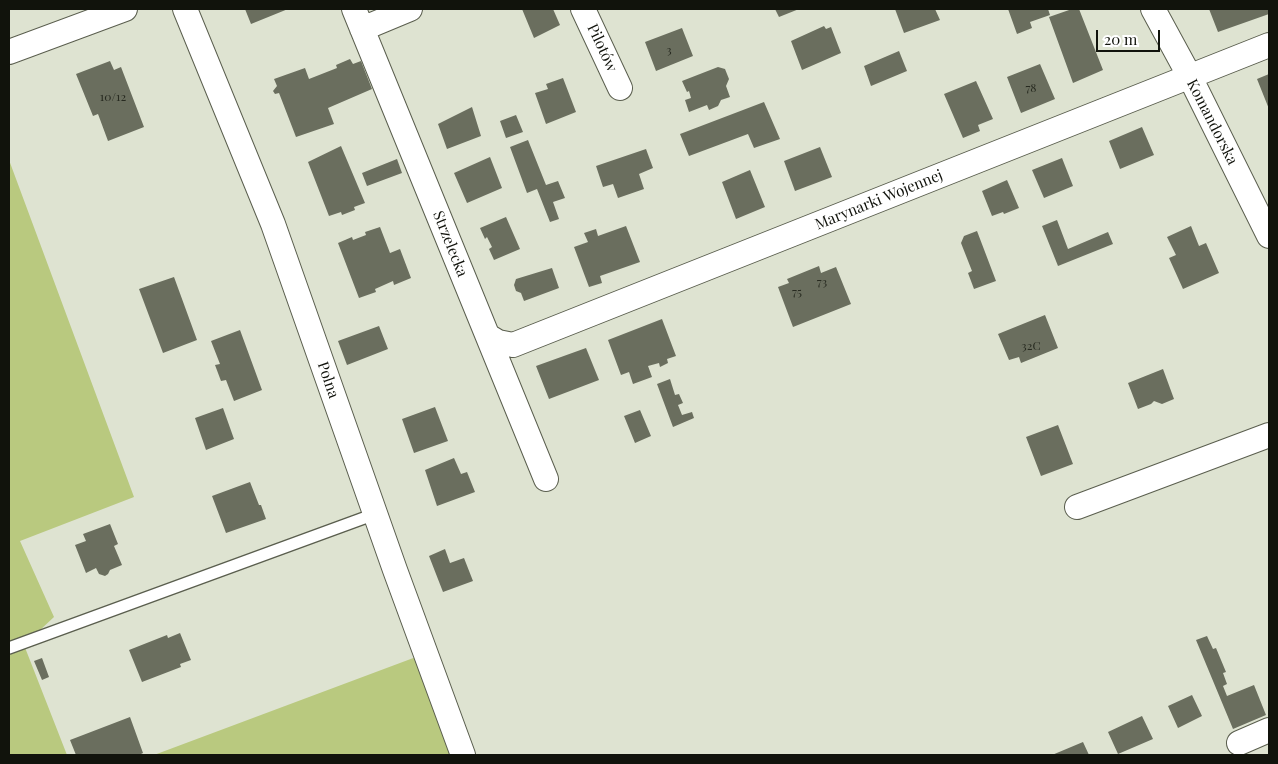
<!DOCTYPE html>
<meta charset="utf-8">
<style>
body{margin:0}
#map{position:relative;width:1278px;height:764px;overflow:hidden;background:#dee3d1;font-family:"Playfair Display",serif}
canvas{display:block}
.frame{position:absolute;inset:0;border:10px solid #11130c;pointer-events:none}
.scale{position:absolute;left:1096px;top:30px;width:64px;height:22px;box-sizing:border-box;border:2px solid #11130c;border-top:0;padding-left:6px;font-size:15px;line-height:18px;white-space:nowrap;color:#11130c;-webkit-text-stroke:4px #fff;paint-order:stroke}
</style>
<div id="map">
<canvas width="1278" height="764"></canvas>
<div class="frame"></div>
<div class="scale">20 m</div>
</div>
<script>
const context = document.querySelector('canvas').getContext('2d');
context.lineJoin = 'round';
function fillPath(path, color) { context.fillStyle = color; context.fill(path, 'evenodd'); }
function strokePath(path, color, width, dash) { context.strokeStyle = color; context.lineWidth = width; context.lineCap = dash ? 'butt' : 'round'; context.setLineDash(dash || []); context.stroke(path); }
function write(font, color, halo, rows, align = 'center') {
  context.font = font + ' "Playfair Display",serif'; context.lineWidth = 5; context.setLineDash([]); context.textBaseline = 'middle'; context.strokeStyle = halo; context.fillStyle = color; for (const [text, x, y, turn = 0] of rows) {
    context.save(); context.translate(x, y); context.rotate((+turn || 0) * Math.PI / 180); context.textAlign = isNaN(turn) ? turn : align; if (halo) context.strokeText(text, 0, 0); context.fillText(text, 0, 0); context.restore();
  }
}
fillPath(new Path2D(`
 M9 160 134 497 20 541 54 617 24 645 67 755H9Z
 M416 657 452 755H154Z`), '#b9c97f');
fillPath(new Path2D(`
 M245 9H288L251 24Z
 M522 9H553L560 25 534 38Z
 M775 9H799L779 17Z
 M895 9H935L940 20 904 33Z
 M1008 9H1048L1050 15 1030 22 1032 28 1017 34Z
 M1072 9H1079L1103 70 1073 83 1049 17Z
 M1209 9H1269V14L1218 32Z
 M824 26 826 29 831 27 841 53 802 70 791 41Z
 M682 28 693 56 656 71 645 42Z
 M899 51 907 71 871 86 864 66Z
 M350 59 353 64 361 61 372 89 328 108 334 124 296 137 279 93 275 94 273 91 277 86 274 79 305 68 309 79 337 68 336 65Z
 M110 61 114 70 121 67 144 127 108 141 98 114 93 116 76 74Z
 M1040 64 1055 99 1021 113 1007 77Z
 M718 67 725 69 729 79 726 86 730 97 721 100 718 106 709 110 707 105 689 112 685 100 691 98 689 91 687 92 682 81Z
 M1269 74V109L1257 79Z
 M563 78 576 112 546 124 535 93 548 89 546 84Z
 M976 81 993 119 978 125 980 131 963 138 944 94Z
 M764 102 780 139 754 148 748 134 689 156 680 134Z
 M472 107 481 136 447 149 438 124Z
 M516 115 523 132 506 138 500 121Z
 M1142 127 1154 155 1120 169 1109 141Z
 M528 140 546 185 558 181 565 198 553 202 559 219 550 222 537 189 527 193 510 147Z
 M341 146 365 203 354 207 355 210 342 215 341 212 329 216 308 162Z
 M820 147 832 177 795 191 784 161Z
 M646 149 653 168 639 174 644 189 618 198 613 184 603 187 596 166Z
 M490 157 502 188 467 203 454 173Z
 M1062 158 1073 186 1044 198 1032 170Z
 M397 159 402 173 367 186 362 173Z
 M750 170 765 207 736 219 722 182Z
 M1007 180 1019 208 1004 214 1003 212 992 216 982 191Z
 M506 217 520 249 494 260 489 249 492 247 487 237 485 239 480 228Z
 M1057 220 1068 249 1108 232 1113 244 1058 266 1042 226Z
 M626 226 640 262 600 276 602 283 589 287 574 247 588 242 584 233 596 229 598 236Z
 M1191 226 1199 246 1206 243 1219 273 1183 289 1169 258 1176 255 1167 237Z
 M380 227 390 253 400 249 411 278 394 285 393 281 375 289 376 292 359 298 338 243 352 237 353 240 366 235 365 232Z
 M977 231 996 281 974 289 968 273 972 271 961 243 964 236Z
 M819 266 821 273 836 267 851 304 793 327 778 287 789 283 787 279Z
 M552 268 559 288 524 301 521 293 516 291 514 285 516 279Z
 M174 277 197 340 163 353 139 289Z
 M1045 315 1058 348 1021 363 1019 357 1009 360 998 334Z
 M662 319 676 356 667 359 668 363 660 367 659 363 648 366 652 377 633 384 629 372 621 375 608 340Z
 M379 326 388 349 347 365 338 341Z
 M240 330 262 390 234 401 226 380 221 381 215 365 220 364 211 341Z
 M586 348 599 380 549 399 536 366Z
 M1163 369 1174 399 1162 404 1154 401 1151 404 1138 409 1128 383Z
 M670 379 675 395 679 394 683 403 678 405 682 415 692 412 694 418 673 427 657 384Z
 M435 407 448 441 414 453 402 419Z
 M223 408 234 439 206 450 195 418Z
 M640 410 651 436 635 443 624 416Z
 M1058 425 1073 464 1041 476 1026 437Z
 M454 458 461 474 467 472 475 492 437 506 425 470Z
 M250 482 259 505H261L266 519 226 533 212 496Z
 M110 524 118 544 114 546 122 565 110 570 108 574 105 576 99 574 96 568 86 573 75 545 86 541 83 534Z
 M445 549 450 563 464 558 473 581 443 592 429 556Z
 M180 633 191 660 180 664 181 667 142 682 129 650 167 635 168 638Z
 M1207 636 1213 649 1216 648 1226 672 1223 673 1227 684 1223 686 1227 696 1254 685 1266 715 1233 729 1196 640Z
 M42 658 49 677 42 680 34 661Z
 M1192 695 1202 716 1178 728 1168 706Z
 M1142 716 1153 739 1118 754 1108 732Z
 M130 717 143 753 139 755H76L70 740Z
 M1083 742 1089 755H1052Z`), '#6a6e5e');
const service = new Path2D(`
 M9 648 375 514`);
const minor = new Path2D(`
 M185 9 273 224 395 570 463 755
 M354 9 546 479
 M583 9 620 88
 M1153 9 1190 77 1269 236
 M362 29 410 9
 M9 52 125 9
 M488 336 498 342 513 345 1269 45
 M1077 507 1269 435
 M1239 743 1269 730`);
strokePath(service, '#5a5e4e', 14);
strokePath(minor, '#5a5e4e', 26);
strokePath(service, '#fff', 11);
strokePath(minor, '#fff', 24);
write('12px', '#272a20', null, [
 ["3",669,50],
 ["78",1031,88],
 ["10/12",113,97],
 ["73",822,282],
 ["75",797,292],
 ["32C",1031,346]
]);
write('15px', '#11130c', '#fff', [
 ["Pilotów",602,48,65],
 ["Komandorska",1212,122,63],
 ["Marynarki Wojennej",879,200,-22],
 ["Strzelecka",450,244,68],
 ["Polna",328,380,71]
]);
</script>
